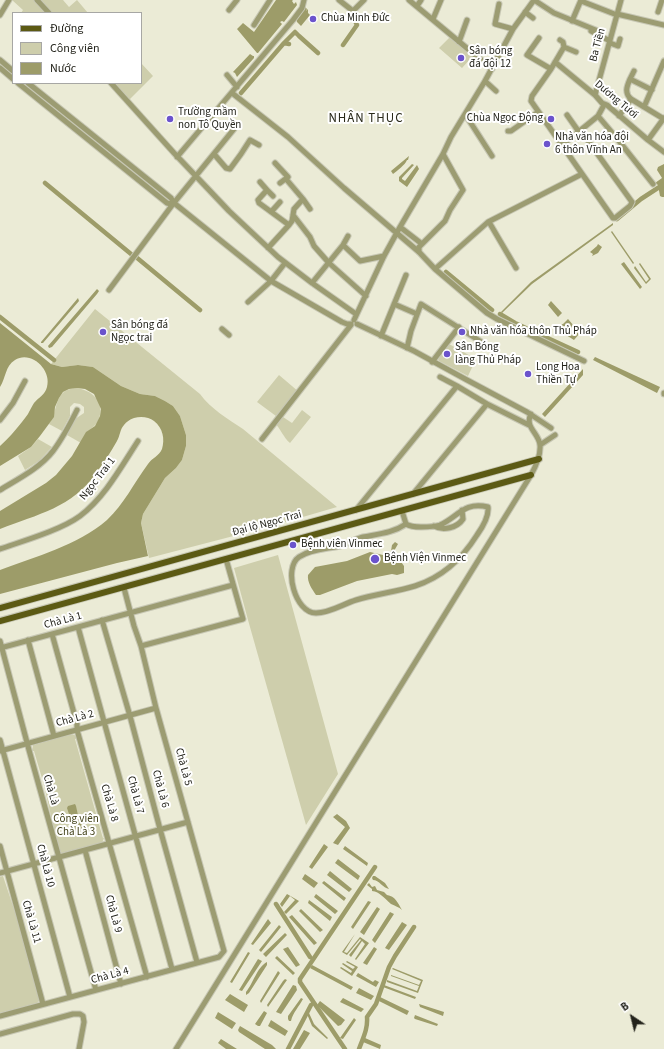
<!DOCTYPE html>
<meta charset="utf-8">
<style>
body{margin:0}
#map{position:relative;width:664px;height:1049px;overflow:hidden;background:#ebebd6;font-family:"Source Sans 3",sans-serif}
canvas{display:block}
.legend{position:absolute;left:12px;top:12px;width:130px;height:72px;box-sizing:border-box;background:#fff;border:1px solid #a7a7a4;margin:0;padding:5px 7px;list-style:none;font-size:12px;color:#23231b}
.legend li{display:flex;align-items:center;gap:8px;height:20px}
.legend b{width:20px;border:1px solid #a7a7a4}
.north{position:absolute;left:612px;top:997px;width:40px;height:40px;-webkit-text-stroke:3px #fff;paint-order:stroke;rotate:325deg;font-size:11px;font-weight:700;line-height:16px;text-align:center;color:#23231b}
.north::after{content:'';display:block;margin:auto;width:14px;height:18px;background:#23231b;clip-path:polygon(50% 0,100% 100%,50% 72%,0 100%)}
</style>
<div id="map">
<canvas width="664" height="1049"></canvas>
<ul class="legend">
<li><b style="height:5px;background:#5c5a14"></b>Đường</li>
<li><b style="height:11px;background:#ceceac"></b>Công viên</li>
<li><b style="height:11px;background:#9d9c69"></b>Nước</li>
</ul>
<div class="north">B</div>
</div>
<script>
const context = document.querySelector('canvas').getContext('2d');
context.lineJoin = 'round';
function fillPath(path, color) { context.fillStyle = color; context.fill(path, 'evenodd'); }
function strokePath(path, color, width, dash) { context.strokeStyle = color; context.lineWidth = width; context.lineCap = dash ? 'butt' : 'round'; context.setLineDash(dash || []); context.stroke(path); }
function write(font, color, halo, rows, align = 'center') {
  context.font = font + ' "Source Sans 3",sans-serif'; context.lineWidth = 4; context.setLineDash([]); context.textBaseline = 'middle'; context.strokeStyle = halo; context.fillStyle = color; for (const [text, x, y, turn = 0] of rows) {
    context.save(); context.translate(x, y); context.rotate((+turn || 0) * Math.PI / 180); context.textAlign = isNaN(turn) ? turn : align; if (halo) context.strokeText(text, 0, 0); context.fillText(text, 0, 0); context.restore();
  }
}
fillPath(new Path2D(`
 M12 0H63L69 7 77 0 88 13H21L23 10Z
 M450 37 473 56 462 68 439 48Z
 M141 63 153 76 129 100 114 83H141Z
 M95 309 200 394C211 409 228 419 243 429L337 507 272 526 149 558 141 523 143 514 165 478 176 468 182 460 186 446V435L180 416 173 406 165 401 155 396 140 394 121 386 93 367 78 365 62 367 51 364Z
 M449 344 476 359 468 376 439 361 438 359Z
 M279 375 299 392 280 415 292 423 302 410 311 417 290 443C283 437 281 429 274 422L276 416 257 402Z
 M77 388C95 391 108 406 96 424 94 427 90 429 87 432 84 435 83 439 81 443L67 435 75 419 84 413V407L80 404 74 403 70 407V416L62 431 49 424C59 410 53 389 77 388Z
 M38 439 52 447 39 461 25 470 18 456 31 447Z
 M278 555 338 774 306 825 248 620 234 568Z
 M71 734 77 736 78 738 75 739 102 835 103 838H104L102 843 60 856 44 785 34 751H32L33 745Z
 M3 876 16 915 39 996V1001L37 1003 0 1013V877Z`), '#ceceac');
fillPath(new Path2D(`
 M276 0H293L292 1 294 4 296 2 297 5 284 22 282 21 280 22 282 24 258 53H257L237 29 243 23 254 32Z
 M305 7 307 9 306 11 308 9V13L310 15 301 26 297 22 296 19Z
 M250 54 253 56H254V58L237 77 235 73 233 72Z
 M409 156 408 160H407C405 165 397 171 393 174L391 171Z
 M412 164 414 165 402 178V179L405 181 417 165 419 169 407 187 399 181V177Z
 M664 164V197H662L660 196 658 185 655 183 662 178 657 170 658 167Z
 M613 223V225L532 284 502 313 501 312 531 282Z
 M612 231 634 263 633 264 611 232Z
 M598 244 602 247 598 253 592 256 593 254 590 252 597 246Z
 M624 262 642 287 640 289 621 264Z
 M640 263 651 279 646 284 634 268 635 266 646 282 649 279 639 264Z
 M97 289 99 291 97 294 52 347 49 348 48 346Z
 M78 298 79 301 43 343H41V342Z
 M551 301 562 313 558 317 548 305Z
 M568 319 580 333 574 340 555 328 559 326 560 324H563Z
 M0 323 51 364 62 367 78 365 93 367 121 386 140 394 155 396 165 401 173 406 180 416 186 435V446L182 460 176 468 165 478 143 514 141 523 148 556 117 563 0 594V570C36 556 77 546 107 520 124 504 134 483 148 464 152 458 159 456 162 449 165 439 163 428 154 421 149 417 141 416 134 418 131 419 126 422 124 425 120 429 120 436 117 441 111 452 104 462 97 472 72 508 38 514 0 529V511L46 483 56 475 72 456 86 432 95 426 100 416 101 409 94 394 85 389 77 388 69 389 63 392 59 398 55 407 54 417 40 436 31 447 0 466V446C11 436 19 426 28 414 30 410 32 406 34 403 39 397 45 395 47 387 52 370 31 350 15 360 5 366 6 378 0 387Z
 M595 357 660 387 657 393 593 360Z
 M583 369V375L545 417 542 414Z
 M395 542 398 544 394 551V557L399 559 404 566V573L397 575 392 574 357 581 320 595H316C312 589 307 582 308 575L315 567 347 561 370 552 383 555 389 553 391 551 392 545Z
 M75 804 76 806 79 820H80L84 834 79 833 76 837 71 822H72L70 814H69L67 808 68 806Z
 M337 814 346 821 350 828 338 845 333 843 345 827 333 817Z
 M324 844 328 847 312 869 309 867Z
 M345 846 368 863 367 866 343 849Z
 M338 859 360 876 358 880 335 863Z
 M330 871 352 889 349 892 327 875Z
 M305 874 318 883 314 888 302 879Z
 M373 876H375L385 883 389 889C383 888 379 880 373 880L372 878Z
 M324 881 346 898 344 901 322 883Z
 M369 883 372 887 375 886 377 890 384 892 387 895C395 896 398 903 402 910 399 907 395 906 391 904 384 898 380 892 372 891V889L367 885Z
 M287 894 299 901 286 914 284 912 295 900 290 896 282 907 280 904Z
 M316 894 338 911 335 914 314 897Z
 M309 900 332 917 330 921 308 903Z
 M368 901 371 902 353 929 351 927Z
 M377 907 380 909 364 935 360 932Z
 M301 909 323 930 320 932 299 911Z
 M390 912 394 914 375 943 372 940Z
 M292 915 317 943 314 945 289 917Z
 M268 919 271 923 253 945 251 944Z
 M402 922 407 925 389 950 385 948Z
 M279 925 281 927 261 952 259 950Z
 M285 933 287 935 266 957 263 954Z
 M355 934 344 952 347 953 360 937 369 943 356 960 355 959 365 944 362 941 351 957 349 955 361 940 360 939 347 955 342 952Z
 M288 947 300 965 296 967 283 949Z
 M374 947 377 949 367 965 363 963Z
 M248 952 250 953 232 983 230 982Z
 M277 956 295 973 293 975 275 958Z
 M258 959 262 961 242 991 239 990Z
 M347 961 358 967 352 976 340 968 341 967 351 973 352 971 342 964 343 963 353 969 355 967 346 962Z
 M267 962V965L249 993 246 995V992C253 984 257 967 267 962Z
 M312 965 353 987 351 990 310 968Z
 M393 968 423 980 418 993 387 982V980L417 991 419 986 391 976V975L419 985 421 981 392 969Z
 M278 971 280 973 261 1003 260 1001Z
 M358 973 373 982 375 980 379 982 376 987 356 976Z
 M285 979 287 980 268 1007 267 1005 283 981Z
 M293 985 296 986 297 990 281 1014 276 1012Z
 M384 985 416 997 415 999 383 987Z
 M359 988 374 996 371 1000 356 993Z
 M230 994 248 1005 244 1012 225 1000Z
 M380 997 409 1011 407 1015 379 1001Z
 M301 998 303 999C299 1007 293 1012 291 1021H289L288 1019V1016Z
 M343 998 364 1009 361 1012 340 1002Z
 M320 1001 345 1020 341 1025 338 1026 317 1005Z
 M419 1004 444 1012 443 1016 420 1007Z
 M264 1011 267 1013 260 1026H258L255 1024Z
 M218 1012 236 1023 232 1029 215 1018Z
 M309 1013 314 1024 328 1038 327 1039 312 1026 307 1014Z
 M415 1015 438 1024 437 1026 415 1019 414 1018Z
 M354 1018 356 1020 343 1039 340 1038Z
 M271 1020 288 1031 285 1036 268 1026Z
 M240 1026 272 1045 276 1049H265L239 1032 238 1030Z
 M304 1030 310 1033 300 1049H293Z
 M365 1038 381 1045 380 1049 363 1042Z
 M221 1039 237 1049H226L218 1043Z`), '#9d9c69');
strokePath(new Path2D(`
 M299 36 318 53
 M284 43 295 32 298 35
 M343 45 357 25 351 13
 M241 93 284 43 289 44
 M45 183 131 254
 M617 219 641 199 664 184
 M136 257 200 310
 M446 272 492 310
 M500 314 515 323 578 352
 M0 317 54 360
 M276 904 310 957
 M288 1049 311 1005
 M345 1049 300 982V979L375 867
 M359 1049C363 1038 368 1029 367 1017L376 1004 389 967 395 956 414 927`), '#9d9c69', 4.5);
const minor = new Path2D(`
 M37 0 49 13
 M339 0 353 11 364 0
 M409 0 492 69
 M534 0 554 13 598 31
 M581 1 617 15
 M499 4 495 24 513 29
 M417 6 421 0
 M229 10 237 0
 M525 12 533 18
 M658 12 662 0
 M617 14 664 25
 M0 15 9 0
 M433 19 441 0
 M572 21 581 0
 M254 25 270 0
 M591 31 610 41
 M539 38 527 55 551 69
 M560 40 563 42 564 47
 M459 42 467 20
 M610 43 618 46 620 39
 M576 52 564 47 551 69 532 96 531 101 613 218H615L630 206 632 202 581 131
 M0 60 13 71
 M555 62 595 95 602 103 607 105 648 140 664 152
 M0 68 13 79
 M227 75 237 87
 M630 79 634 71
 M485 81 496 91
 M18 83 167 203 171 204 174 203
 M28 83 171 198 174 203 271 281 342 322 347 324H351
 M111 83 174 153 229 211 278 257 312 283 356 314
 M232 93 288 137 344 188 419 252 435 269 487 313 497 319 584 361
 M595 95 621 0
 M631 99C624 93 627 86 630 79L652 90
 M644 107 664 61
 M465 114 492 156
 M567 115 579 132
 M598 116 615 136 653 184
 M619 116 631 99 664 119
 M508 131H511L538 112
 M648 140 664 118
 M561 146 598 116 604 105
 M214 154 226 168 230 169 241 154 250 140 259 145
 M177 157 293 20 302 8 304 0
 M275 163 288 177 280 183
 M286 179 303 199
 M260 182 267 190 258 200 259 203 289 225 268 248
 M267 190 273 196
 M271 212 280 202
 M293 215 310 237 314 246 329 263 366 296
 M489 222 516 268
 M289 225 292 221 294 209 303 199 310 209
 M400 227 422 244
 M343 245 360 261 384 256
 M419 252V247L445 221 450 210 463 190 443 154
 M435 269 488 222 582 174
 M312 283 343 245 348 236
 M109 290 173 204 234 129
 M248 302 271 281 285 263
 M394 304 417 314
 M354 320 384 256 400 227 443 154 451 137 485 81 513 29 534 0
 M357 324 414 351 467 380 527 412 551 428
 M222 329 229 335
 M381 336 406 275
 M407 348 411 331 421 304 483 343
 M432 362 459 327
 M440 377 457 386
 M664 393V394
 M487 404 529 425
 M0 420 13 403 25 381
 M262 439 351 325
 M540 445 555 435
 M0 490C18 479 40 468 53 451 63 438 70 424 77 410
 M356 510 457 386 487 404 413 494
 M402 511 406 524C411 527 416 527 421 527 427 527 434 527 440 525 458 517 464 501 488 507 489 516 482 528 477 535 462 559 443 577 415 586 396 592 375 594 356 600 343 604 330 613 316 613 295 613 283 568 299 557 311 549 327 549 340 546 348 544 355 539 363 537 378 534 393 533 406 524
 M434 526C443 531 457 528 463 519L462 510
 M0 549C23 541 61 530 80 516 105 497 121 467 138 441
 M102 620 130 716 160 829 197 962
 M78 627 172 969
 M52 634 77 724V730L147 977
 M28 640 54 736
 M0 641 29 750 96 990
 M141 646 243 619 226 559
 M0 648 233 585
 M0 740 70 997
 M0 751 156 708
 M0 846 43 1004
 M85 850 121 984
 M0 873 188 822
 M0 1016 219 957 224 951 156 708 141 646 134 626 124 588
 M0 1034 73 1014H80L83 1016 84 1022 79 1049
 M176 1049 531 475C536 466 541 456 540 445 539 433 524 427 531 414`);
const major = new Path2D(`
 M0 608 539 459
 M0 621 531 475`);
strokePath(minor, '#c7c7b4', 7);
strokePath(major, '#c7c7b4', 8);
strokePath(minor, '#9c9c72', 5);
strokePath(major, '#5c5a14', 6);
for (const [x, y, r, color] of [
 [313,19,4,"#6b53cc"],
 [461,58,4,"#6b53cc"],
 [170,119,4,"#6b53cc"],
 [551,119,4,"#6b53cc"],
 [547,144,4,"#6b53cc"],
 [103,332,4,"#6b53cc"],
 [462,332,4,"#6b53cc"],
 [447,354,4,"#6b53cc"],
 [528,374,4,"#6b53cc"],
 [293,545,4,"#6b53cc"],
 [375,559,5,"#6b53cc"]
]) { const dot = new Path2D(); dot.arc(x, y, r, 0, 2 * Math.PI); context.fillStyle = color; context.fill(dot); strokePath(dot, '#fff', 1.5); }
write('11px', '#23231b', '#fff', [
 ["Chùa Minh Đức",321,19],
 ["Sân bóng",469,52],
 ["đá đội 12",469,65],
 ["Trường mầm",178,113],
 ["non Tô Quyền",178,126],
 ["Chùa Ngọc Động",543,119,"right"],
 ["Nhà văn hóa đội",555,138],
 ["6 thôn Vĩnh An",555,151],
 ["Sân bóng đá",111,326],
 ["Ngọc trai",111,339],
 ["Nhà văn hóa thôn Thủ Pháp",470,332],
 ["Sân Bóng",455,348],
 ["làng Thủ Pháp",455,361],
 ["Long Hoa",536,368],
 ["Thiền Tự",536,381],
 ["Bệnh viên Vinmec",301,545],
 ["Bệnh Viện Vinmec",384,559]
], 'left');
write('11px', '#23231b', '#fff', [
 ["Ba Tiền",598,45,-75],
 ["Dương Tươi",616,100,40],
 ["Ngọc Trai 1",98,479,-52],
 ["Đại lộ Ngọc Trai",267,524,-15],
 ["Chà Là 1",63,621,-15],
 ["Chà Là 2",75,719,-15],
 ["Chà Là 5",183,767,75],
 ["Chà Là 6",160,789,75],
 ["Chà Là",50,790,74],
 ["Chà Là 7",135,795,75],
 ["Chà Là 8",109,803,74],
 ["Chà Là 10",45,866,75],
 ["Chà Là 9",113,914,75],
 ["Chà Là 11",31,922,74],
 ["Chà Là 4",110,976,-15]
]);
write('11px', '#3f3e15', '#fff', [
 ["Công viên",76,820],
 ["Chà Là 3",76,833]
]);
context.letterSpacing = '1px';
write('13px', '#2a2a1a', '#fff', [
 ["NHÂN THỤC",366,119]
]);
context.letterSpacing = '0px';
</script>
